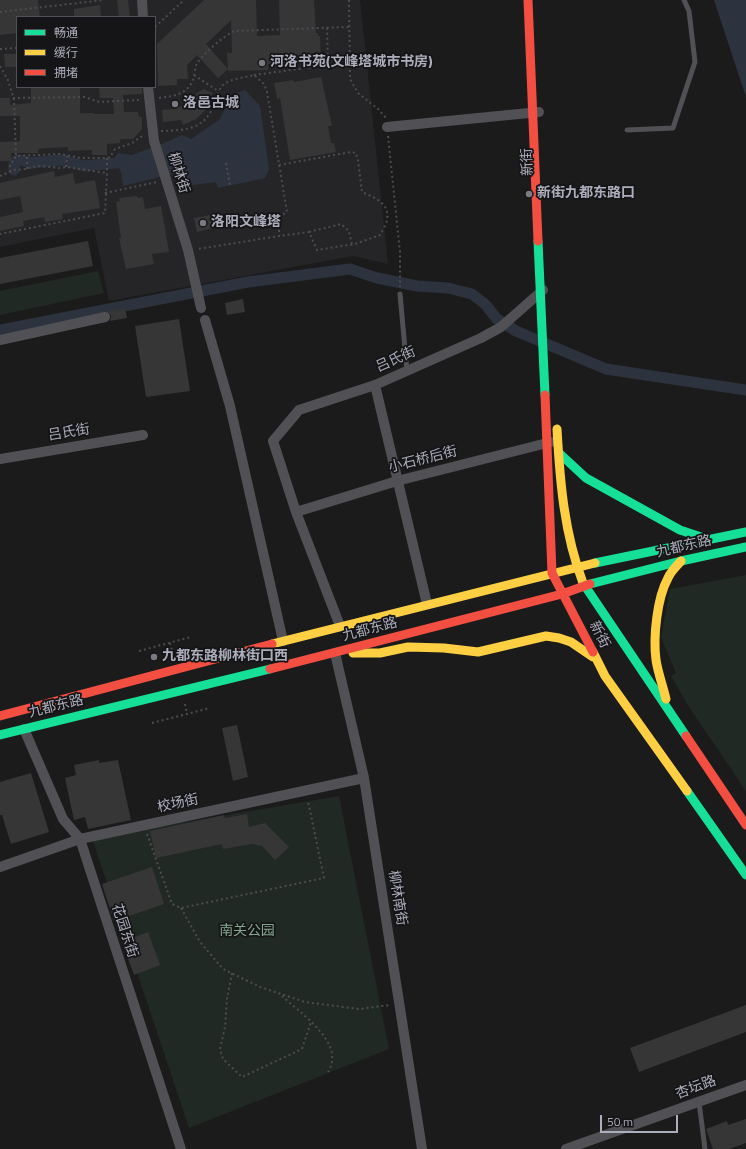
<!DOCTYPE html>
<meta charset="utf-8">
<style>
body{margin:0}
#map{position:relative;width:746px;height:1149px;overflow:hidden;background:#1b1b1b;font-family:"Titillium Web","Noto Sans SC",sans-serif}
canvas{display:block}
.legend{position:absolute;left:16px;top:16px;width:140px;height:72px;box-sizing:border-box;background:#151517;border:1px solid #515259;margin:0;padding:5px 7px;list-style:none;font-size:12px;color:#acaebc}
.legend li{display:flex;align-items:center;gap:8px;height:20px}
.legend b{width:20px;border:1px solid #515259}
.scale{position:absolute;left:600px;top:1115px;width:78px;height:18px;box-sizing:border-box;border:2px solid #acaebc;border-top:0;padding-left:5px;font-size:12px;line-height:14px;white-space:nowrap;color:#acaebc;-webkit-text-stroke:3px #151517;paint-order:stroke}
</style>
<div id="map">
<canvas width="746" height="1149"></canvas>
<ul class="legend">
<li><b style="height:5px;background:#16e098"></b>畅通</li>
<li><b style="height:5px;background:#ffcf43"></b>缓行</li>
<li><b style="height:5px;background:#f24e42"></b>拥堵</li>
</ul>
<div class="scale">50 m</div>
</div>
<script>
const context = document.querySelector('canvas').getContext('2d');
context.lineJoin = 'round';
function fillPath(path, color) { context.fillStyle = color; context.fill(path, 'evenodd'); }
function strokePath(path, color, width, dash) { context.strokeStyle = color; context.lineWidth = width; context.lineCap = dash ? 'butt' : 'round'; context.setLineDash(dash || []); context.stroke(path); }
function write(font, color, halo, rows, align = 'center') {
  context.font = font + ' "Titillium Web","Noto Sans SC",sans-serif'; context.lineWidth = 3.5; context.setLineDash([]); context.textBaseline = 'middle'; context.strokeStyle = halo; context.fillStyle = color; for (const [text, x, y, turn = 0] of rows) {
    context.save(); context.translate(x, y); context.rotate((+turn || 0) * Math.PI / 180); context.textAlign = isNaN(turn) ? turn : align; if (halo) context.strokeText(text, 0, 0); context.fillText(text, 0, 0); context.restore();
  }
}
fillPath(new Path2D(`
 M0 0H360L388 264 353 256 109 301 94 228 0 247ZM17 17H155V87H17Z`), '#252527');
fillPath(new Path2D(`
 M98 271 104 293 0 315V291Z
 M746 575V791L687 704 671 676 676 673 661 637 670 589Z
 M339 796 389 1049 189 1128 92 838Z`), '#212924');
fillPath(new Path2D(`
 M714 0H746V97Z
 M245 90 260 106 269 169 265 178 218 188 216 182 185 186 180 172 123 186 121 172 114 159 118 153 132 155 169 141 182 135 191 139 219 120 234 94Z`), '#2d333e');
strokePath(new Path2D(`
 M14 170V165L16 161 20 160 31 163 63 160 84 166 116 163
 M0 330 248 282 350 269 377 278 417 286 448 288 472 294 485 304 497 319 516 331 606 369 746 390`), '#2d333e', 11);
fillPath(new Path2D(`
 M0 0H38L40 17H17V33L0 35Z
 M117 0H128L130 17H119Z
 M204 0H256L257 36 280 35 279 0H314L316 33H318V36H320L321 63 268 64V70L228 71 227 53H232L231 20 206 44 228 69 218 78 197 55 187 65 188 79H177V85L158 86 157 44Z
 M100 5 101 17H74V9Z
 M4 54H17V67H5Z
 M321 77 332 126H328L331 143H334L336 152 290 160 280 98 277 99 274 83 293 80 294 82Z
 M31 87H80V113H94V114H114L113 98H100L99 87H142V94L123 95 124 112H138L139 117H142V129L133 139H120V143L107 144V155H92V150L68 151V147L48 148 38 149V153H11V161H0V142L20 141V116H0V98H10V105L31 103Z
 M204 89 213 93 207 103 210 106 196 119 183 125 181 120 163 122 162 110 174 109 189 103V106L197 93Z
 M54 171 55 177 73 173 75 184 95 180 100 208 62 214 63 219 45 222 44 217 23 221 24 226 0 231V217L23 212 20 196 0 200V183Z
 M137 196 138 198 143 197 145 209 161 206 169 252 152 254 154 264 126 269 119 238H121L116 202 120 201 119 198Z
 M210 215 213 228 197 232 194 218Z
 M88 241 93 266 0 284V258Z
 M243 299 245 312 227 315 225 303Z
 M125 308 127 318 110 321 111 316 108 311Z
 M179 319 190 391 146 397 135 326Z
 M237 725 248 777 233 781 222 728Z
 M99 760V763L118 760 131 820 88 829 85 817 74 820 65 778 76 775 74 765Z
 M31 773 49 832 11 844 2 815H0V782Z
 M247 814 249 827 265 823 289 847 275 860 262 846 252 844 223 849 222 844 156 858 150 831 224 815 225 818Z
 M152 867 164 904 114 921 102 884Z
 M148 932 160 965 134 975 122 942Z
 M746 1005V1032L639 1072 630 1048Z
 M746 1119V1143L729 1149H713L706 1129 727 1121 728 1125Z`), '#363637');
strokePath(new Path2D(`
 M349 0 350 79 358 93 378 109 386 118
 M0 12 104 0
 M155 27 184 0
 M0 49 17 48
 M0 66 8 80 14 100 16 156
 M194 75 218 91
 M254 75 328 65 327 27
 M13 98 85 97 99 102 139 100
 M159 98C175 96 189 94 194 77 195 72 195 65 198 62 206 51 223 37 234 31L349 27
 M161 131C188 130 204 130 215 103 218 96 218 89 224 84 230 79 247 77 254 75L264 84 267 92 287 212 279 217V236L198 249
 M388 136 400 252V287
 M107 158V173
 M226 163 230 186
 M279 165 351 152 356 153 358 160 362 192C375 198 390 203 387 220 386 225 382 231 380 235L355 244 317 250 309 232 279 236
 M66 167 67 156
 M27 169V155
 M10 172V165L16 156 60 154 81 158H107L110 157 115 149 132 143 144 135
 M0 176 14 170 27 169 32 167 41 166 59 168 66 167 107 173 105 213 0 234
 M105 193 157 182
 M309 232 341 224 349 231 352 245
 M170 643 173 655
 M139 651 191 637
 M185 704 187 714
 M152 723 210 708
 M147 834 172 904 181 908 324 878 308 801
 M181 908 200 942 223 969 260 987 305 1002 359 1009 390 1005
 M232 973 227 999 225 1027 220 1049 223 1059 242 1077 302 1049 311 1022
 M282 996C298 1011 335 1036 332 1060 332 1064 330 1069 328 1072`), '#4c4c50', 2, [2, 3]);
strokePath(new Path2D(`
 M627 130 673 128 695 62 689 11 684 0
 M400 294 407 371
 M699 1102 705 1149`), '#515155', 5);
strokePath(new Path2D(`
 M142 0 143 17
 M148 87 154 141 188 250 201 308
 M387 127 539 112
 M205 320 230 406 283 641
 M0 340 105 317
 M375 385 427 604
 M0 459 143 435
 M296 512 397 481 551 442
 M340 626 296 512 273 441 299 410 375 385 481 338 501 327 543 290
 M335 653 364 778 422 1149
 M24 729 63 819 80 839 181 1149
 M0 867 80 839 364 778
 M566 1149 746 1085`), '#515155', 10);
strokePath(new Path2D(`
 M538 241 545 395
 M559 453 586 478 680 530 710 540
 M595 563 746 532
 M583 583 686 736
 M590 584 681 561 746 547
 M0 735 270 669
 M687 791 746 875`), '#16e098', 9);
strokePath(new Path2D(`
 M557 429C560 482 564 533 583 583
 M272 644 595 563
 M593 652 605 676 687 791
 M353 653H380L408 647 444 648 478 652 546 636 559 638 571 642 593 657
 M666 699C663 686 658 673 656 660 653 637 657 598 668 578 671 571 676 567 681 561`), '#ffcf43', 9);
strokePath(new Path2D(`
 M528 0 538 241
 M545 395 552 573 593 652
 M270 669 562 594 590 584
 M0 716 272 644
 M686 736 746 825`), '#f24e42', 9);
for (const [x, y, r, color] of [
 [262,63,4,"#797b84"],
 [175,104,4,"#797b84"],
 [529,194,4,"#797b84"],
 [203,223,4,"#797b84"],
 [154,657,4,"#797b84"]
]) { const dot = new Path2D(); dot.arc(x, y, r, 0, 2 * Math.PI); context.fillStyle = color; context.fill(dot); strokePath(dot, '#151517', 1.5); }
write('bold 14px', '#acaebc', '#151517', [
 ["河洛书苑(文峰塔城市书房)",270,63],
 ["洛邑古城",183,104],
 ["新街九都东路口",537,194],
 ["洛阳文峰塔",211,223],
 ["九都东路柳林街口西",162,657]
], 'left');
write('14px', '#acaebc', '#151517', [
 ["新街",528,162,-92],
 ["柳林街",178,173,73],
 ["吕氏街",396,360,-24],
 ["吕氏街",69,433,-9],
 ["小石桥后街",423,460,-14],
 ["九都东路",684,547,-13],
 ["九都东路",370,630,-15],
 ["新街",599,635,63],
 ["九都东路",56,707,-14],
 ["校场街",178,804,-12],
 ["柳林南街",397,898,81],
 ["花园东街",124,931,72],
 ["杏坛路",696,1088,-20]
]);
write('14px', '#84a78d', '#151517', [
 ["南关公园",247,932]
]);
</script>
